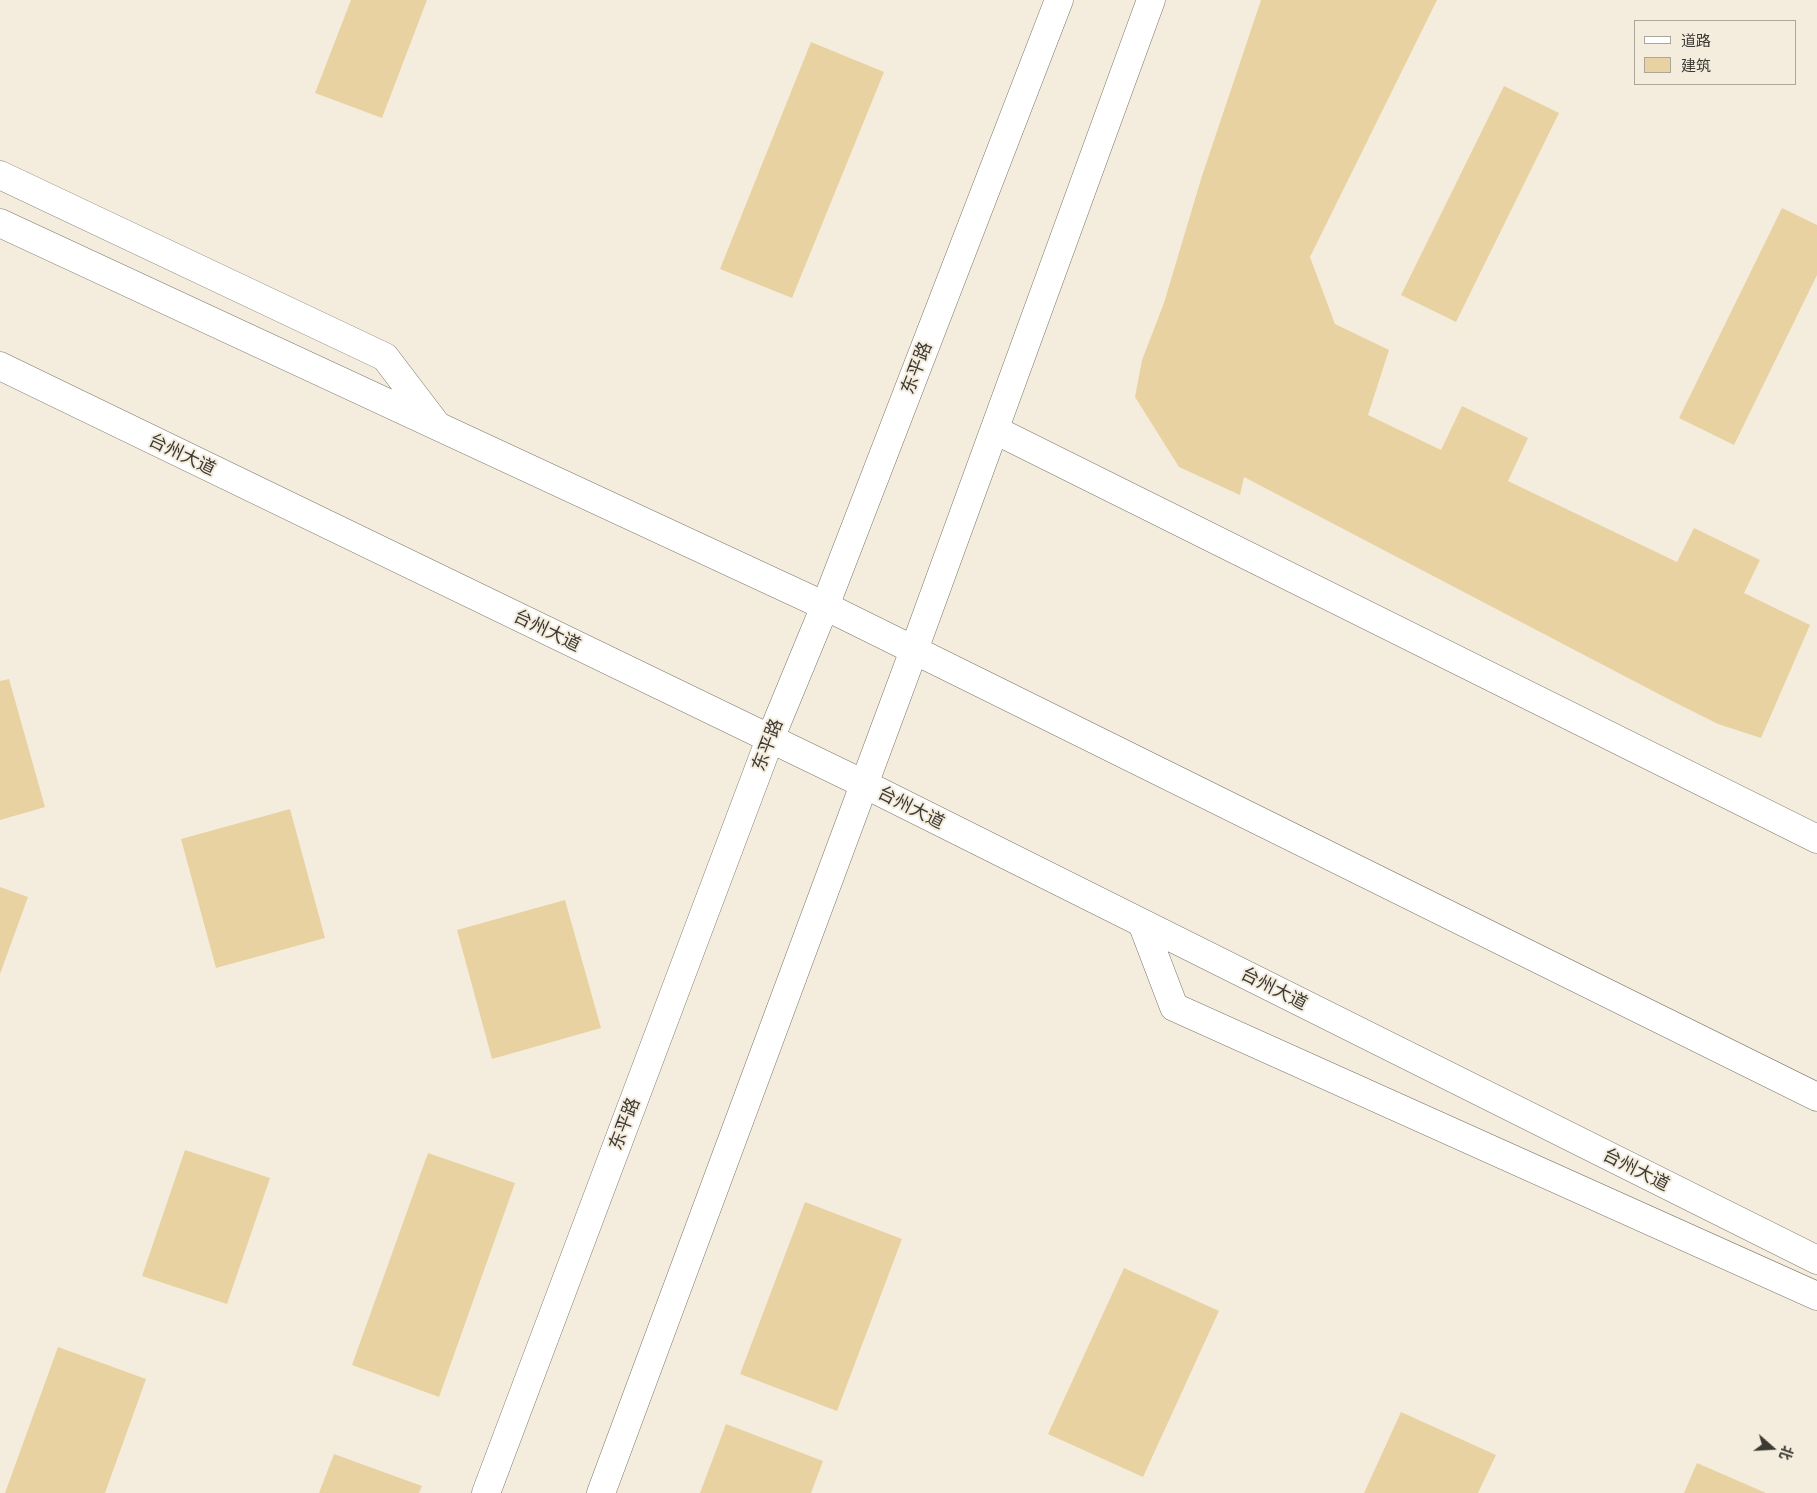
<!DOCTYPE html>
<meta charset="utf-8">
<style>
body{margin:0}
#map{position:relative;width:1817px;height:1493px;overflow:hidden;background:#f4edde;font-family:Quicksand,"Noto Sans SC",sans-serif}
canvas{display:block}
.legend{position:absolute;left:1634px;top:20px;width:162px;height:65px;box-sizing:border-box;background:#f4edde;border:1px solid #aba59a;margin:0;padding:6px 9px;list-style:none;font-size:15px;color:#3d3a34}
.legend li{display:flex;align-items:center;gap:10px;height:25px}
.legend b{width:25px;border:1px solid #aba59a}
.north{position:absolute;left:1747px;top:1423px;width:50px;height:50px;-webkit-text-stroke:4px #f4edde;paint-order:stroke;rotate:109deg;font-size:14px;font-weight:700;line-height:20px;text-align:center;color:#3d3a34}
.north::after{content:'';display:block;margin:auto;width:18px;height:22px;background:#3d3a34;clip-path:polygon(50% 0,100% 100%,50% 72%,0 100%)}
</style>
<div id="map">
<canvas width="1817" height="1493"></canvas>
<ul class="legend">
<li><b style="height:6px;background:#fff"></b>道路</li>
<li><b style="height:14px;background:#e9d2a1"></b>建筑</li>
</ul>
<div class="north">北</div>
</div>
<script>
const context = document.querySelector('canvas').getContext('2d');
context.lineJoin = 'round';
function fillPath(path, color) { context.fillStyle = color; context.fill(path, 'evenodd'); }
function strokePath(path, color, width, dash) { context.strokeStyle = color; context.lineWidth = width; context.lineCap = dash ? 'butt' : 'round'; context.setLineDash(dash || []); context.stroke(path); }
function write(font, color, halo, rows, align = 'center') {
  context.font = font + ' Quicksand,"Noto Sans SC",sans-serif'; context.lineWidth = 4; context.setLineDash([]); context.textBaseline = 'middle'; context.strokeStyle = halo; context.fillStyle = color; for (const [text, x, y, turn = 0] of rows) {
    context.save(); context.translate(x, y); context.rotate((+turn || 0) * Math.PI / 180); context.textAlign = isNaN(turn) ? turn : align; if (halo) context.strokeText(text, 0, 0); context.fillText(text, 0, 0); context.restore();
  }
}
fillPath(new Path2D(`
 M351 0H427L382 118 315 93Z
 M1261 0H1437L1310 257 1335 324 1389 350 1368 415 1441 450 1462 406 1528 438 1508 481 1677 562 1694 528 1760 560 1744 593 1810 625 1761 738 1718 724 1674 702 1244 477 1240 495 1179 467 1135 397 1142 360 1164 303 1201 179Z
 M811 42 884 72 792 298 720 269Z
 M1504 86 1559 113 1456 322 1401 295Z
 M1782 208 1817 225V275L1734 445 1679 418Z
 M9 679 45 807 0 820V681Z
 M290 809 325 938 216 968 181 839Z
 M0 887 28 897 0 974Z
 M565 900 601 1028 492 1059 457 930Z
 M185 1150 270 1178 227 1304 142 1276Z
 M428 1153 515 1183 439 1397 352 1365Z
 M805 1202 902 1239 837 1411 740 1374Z
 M1124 1268 1219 1311 1143 1477 1048 1434Z
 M58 1347 146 1379 105 1493H5Z
 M1401 1412 1496 1455 1478 1493H1364Z
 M726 1424 823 1461 811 1493H700Z
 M334 1454 422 1486 419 1493H319Z
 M1697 1463 1766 1493H1684Z`), '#e9d2a1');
const minor = new Path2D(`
 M995 430 1817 839`);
const major = new Path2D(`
 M0 175 385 357 436 424
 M0 223 825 606 1817 1097
 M0 366 864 784 1817 1260
 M1142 923 1174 1007 1817 1296
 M486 1493 770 739 825 606 1059 0
 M601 1493 914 650 1151 0`);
strokePath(minor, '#7d776a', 29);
strokePath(major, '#7d776a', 29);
strokePath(minor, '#fff', 28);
strokePath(major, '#fff', 28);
write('18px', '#3d3a34', '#f4edde', [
 ["东平路",917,368,-69],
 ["台州大道",182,455,26],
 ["台州大道",547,631,26],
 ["东平路",768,745,-69],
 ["台州大道",911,808,27],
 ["台州大道",1274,989,27],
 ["东平路",625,1124,-69],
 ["台州大道",1636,1170,27]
]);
</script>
